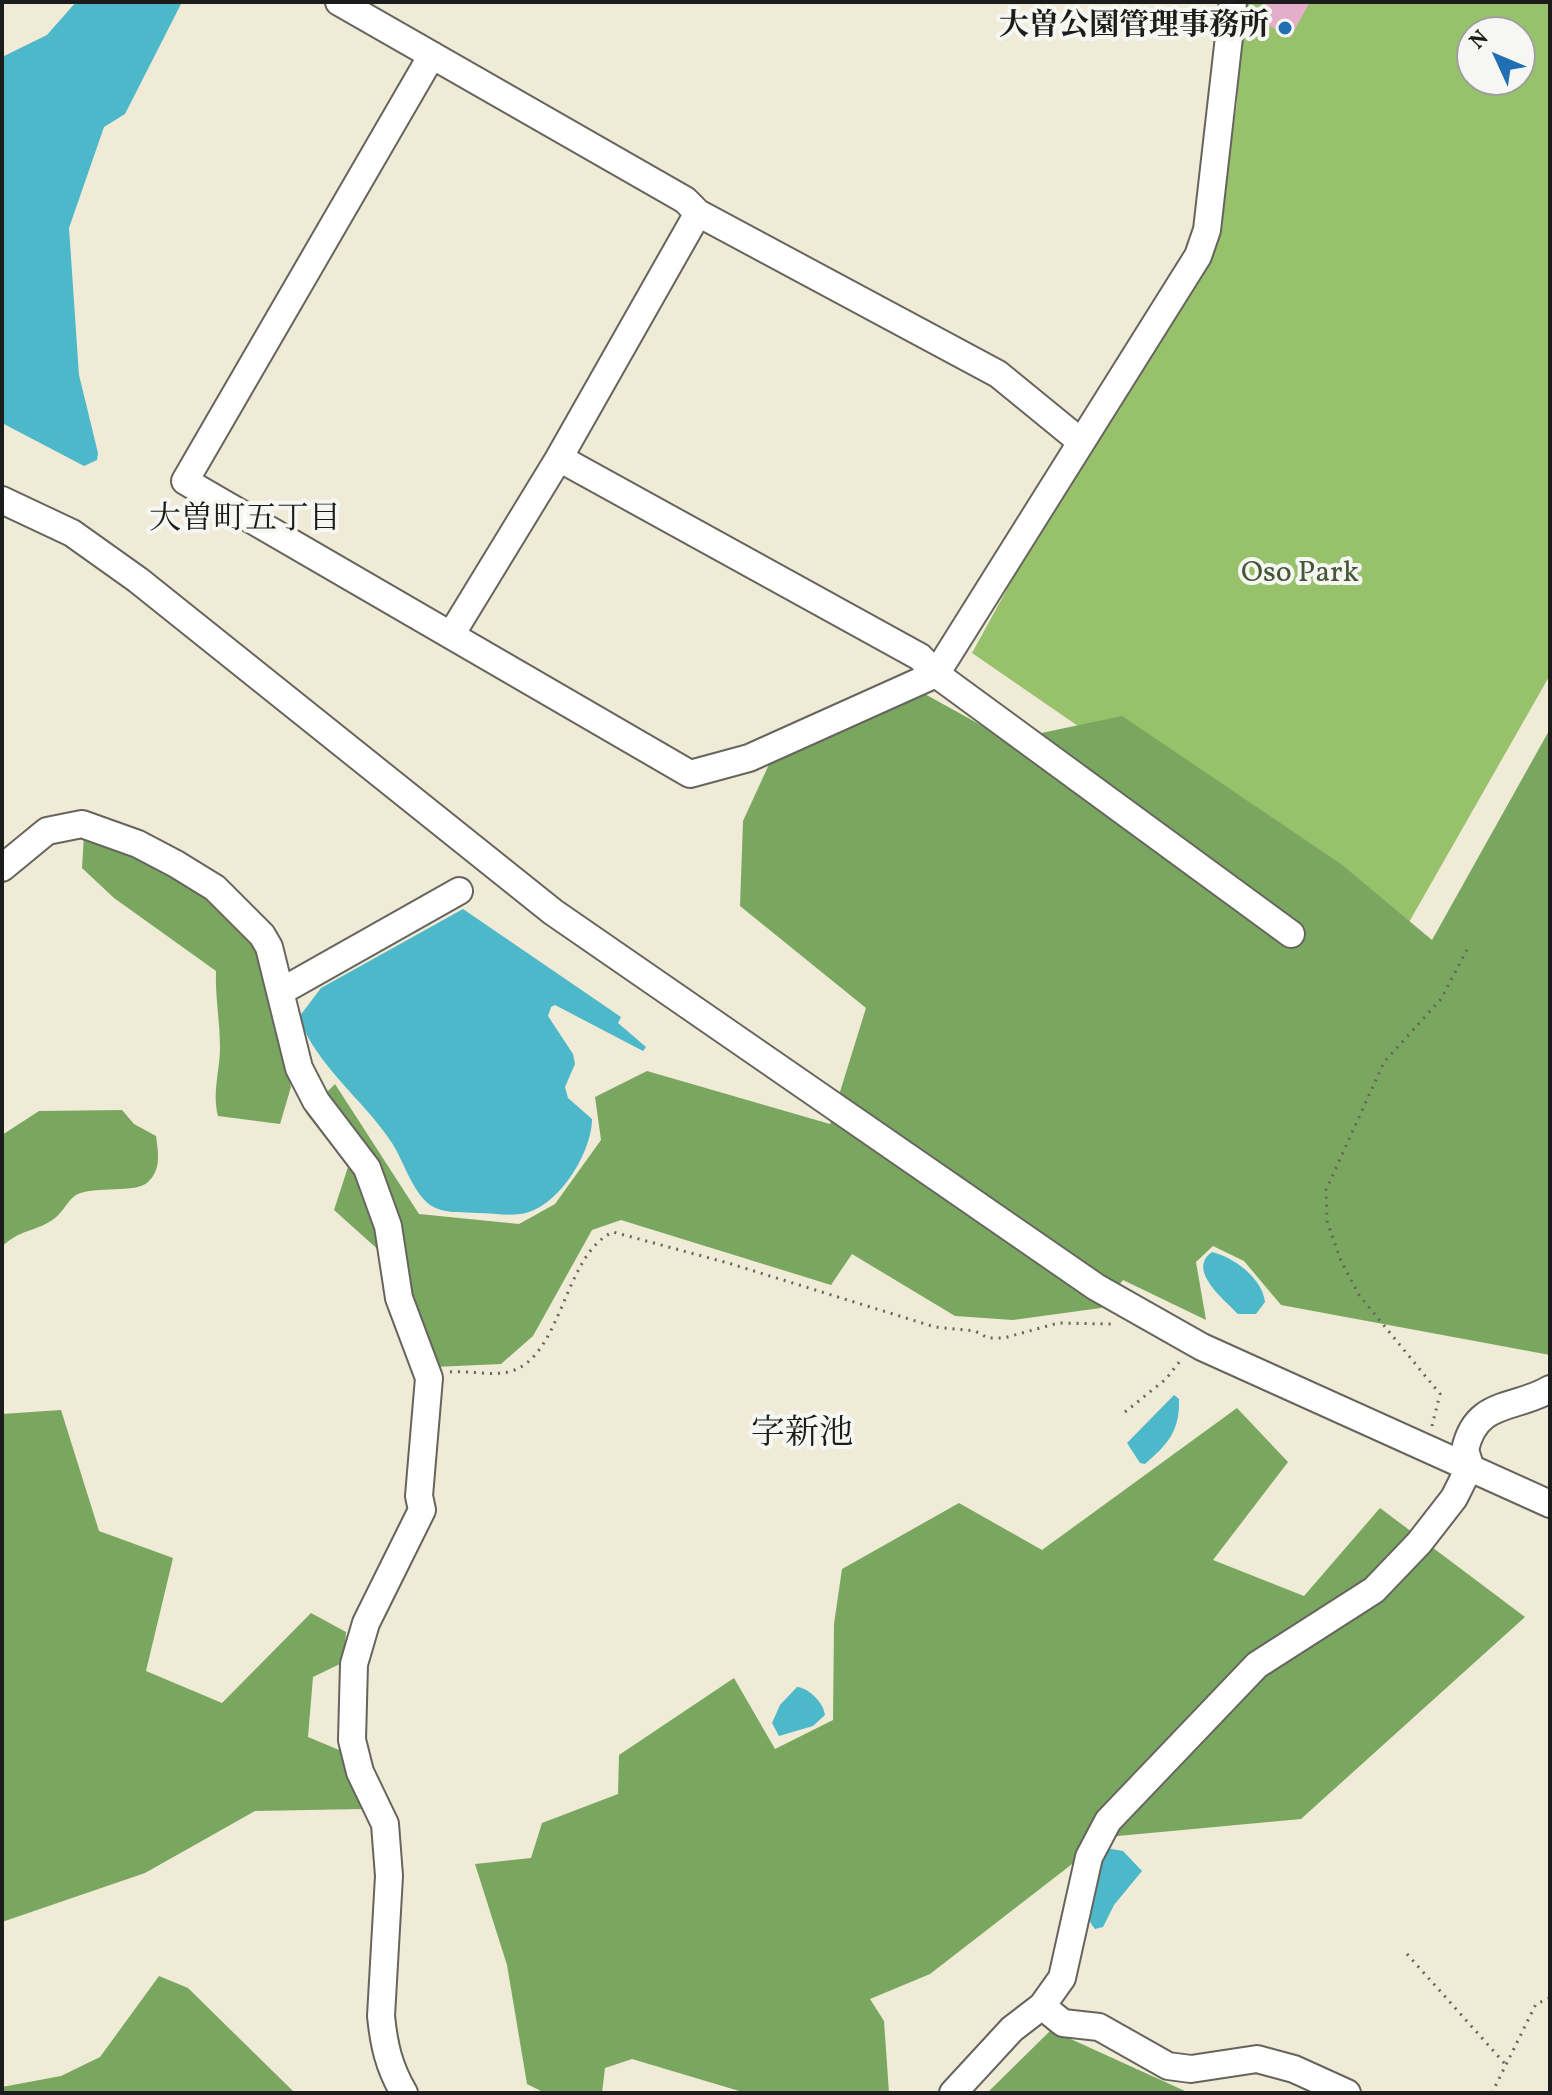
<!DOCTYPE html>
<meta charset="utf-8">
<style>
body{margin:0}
#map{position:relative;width:1552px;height:2095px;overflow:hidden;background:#efebd6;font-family:Vollkorn,serif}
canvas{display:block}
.frame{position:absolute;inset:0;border:4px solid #1c1c1c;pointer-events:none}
.north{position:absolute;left:1456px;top:16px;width:80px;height:80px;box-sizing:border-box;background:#f6f6f2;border:2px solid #9f9f9c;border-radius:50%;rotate:314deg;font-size:22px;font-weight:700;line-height:32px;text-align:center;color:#1c1c1c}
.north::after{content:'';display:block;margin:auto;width:28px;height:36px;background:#1f6fb2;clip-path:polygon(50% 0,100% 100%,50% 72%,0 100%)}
</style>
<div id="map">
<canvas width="1552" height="2095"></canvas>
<div class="frame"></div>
<div class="north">N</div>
</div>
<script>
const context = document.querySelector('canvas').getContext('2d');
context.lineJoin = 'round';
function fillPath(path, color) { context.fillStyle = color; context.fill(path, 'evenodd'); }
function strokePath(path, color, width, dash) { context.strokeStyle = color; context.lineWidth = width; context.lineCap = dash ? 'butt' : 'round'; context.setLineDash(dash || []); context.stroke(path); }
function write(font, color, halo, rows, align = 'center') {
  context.font = font + ' Vollkorn,"Noto Serif JP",serif'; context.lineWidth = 8; context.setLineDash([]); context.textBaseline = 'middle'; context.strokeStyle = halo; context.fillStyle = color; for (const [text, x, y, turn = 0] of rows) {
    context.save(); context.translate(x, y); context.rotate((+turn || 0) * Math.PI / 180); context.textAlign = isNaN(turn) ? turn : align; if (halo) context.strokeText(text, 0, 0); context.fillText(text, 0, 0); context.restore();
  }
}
fillPath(new Path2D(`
 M1243 2H1550V675L1396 945 972 653 1222 197 1237 103 1240 9ZM1472 32H1520V80H1472Z`), '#98c16c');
fillPath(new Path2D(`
 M923 693 1008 740 1122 716 1341 864 1432 940 1550 729V1355L1281 1305 1244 1261 1213 1246 1196 1262 1206 1320 1123 1280 1101 1308 1013 1320 955 1316 852 1254 831 1285 621 1220 592 1230 533 1336 501 1364 434 1367 402 1271 334 1210 348 1167 306 1113 335 1084 419 1214 519 1224 555 1204 601 1140 595 1097 647 1071 830 1124 866 1008 740 906 743 821 771 760Z
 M84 835 127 853 191 887 239 925 260 956 291 1087 280 1124 218 1116C212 1092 220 1071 220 1047 220 1021 215 997 216 971L114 898 82 868Z
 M122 1110 134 1124 156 1136C158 1152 162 1169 148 1182 136 1194 96 1185 76 1195 68 1200 63 1212 55 1218 39 1231 17 1230 2 1247V1135L39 1111Z
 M1237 1408 1288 1462 1213 1560 1304 1596 1380 1508 1525 1617 1301 1819 1107 1837 930 1974 870 1999 884 2021 889 2093H746L632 2059 605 2068 602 2093H545L527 2084 507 1965 475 1864 531 1858 542 1823 618 1794 619 1755 734 1678 775 1749 833 1720 834 1624 842 1569 959 1503 1042 1550Z
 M61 1410 99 1531 173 1558 146 1671 222 1703 311 1613 346 1632 344 1662 313 1677 308 1737 344 1752 362 1809 255 1811 145 1873 2 1922V1414Z
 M159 1976 188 1988 295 2093H2V2087L61 2076 100 2057Z
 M1051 2030 1185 2091 1190 2093H987Z`), '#7aa760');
fillPath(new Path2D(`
 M76 2H182L125 114 104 127 69 228 79 375 98 453 97 460 84 466 2 423V57L47 35Z
 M463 909 621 1017 618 1023 646 1047 643 1051 555 1005 551 1007 548 1016 573 1054 575 1064 565 1087 568 1098 592 1119C592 1153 557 1210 520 1214 507 1216 491 1213 477 1213 462 1212 444 1214 430 1205 412 1191 404 1162 392 1143 364 1100 316 1066 299 1017L321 988Z
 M1212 1252C1234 1257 1263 1279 1265 1302L1256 1314H1238C1225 1300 1186 1270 1212 1252Z
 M1174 1395 1179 1399C1180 1431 1168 1444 1145 1464L1140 1463 1127 1443Z
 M797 1687C809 1688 824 1703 825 1715L813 1726 779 1736 772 1723 780 1705Z
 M1106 1848 1123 1851 1142 1871 1114 1905 1103 1927 1095 1929C1076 1908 1095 1869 1106 1848Z`), '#4db8ca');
fillPath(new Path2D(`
 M1267 2H1310L1290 38 1258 19Z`), '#e4adc9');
const minor = new Path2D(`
 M339 2 685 200 698 213 998 374 1080 441
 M432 55 185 481 690 774 749 758 936 674 1198 256 1207 230 1233 2
 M559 458 920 657 936 674 1291 934
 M2 500 72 533 138 580 553 912 1096 1287 1202 1347 1550 1504
 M451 635 559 458 698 213
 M2 868 47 831 82 824 138 844 176 864 215 888 262 935 269 947 299 1068 316 1101 367 1168 388 1226 399 1298 429 1378 419 1496 422 1510 366 1623 354 1664 352 1740 360 1772 385 1824 389 1876 381 2016C384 2046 389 2067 404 2093
 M280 992 459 891
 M1042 2006 1063 2023 1099 2027 1168 2066 1191 2069 1257 2059 1294 2069 1347 2093
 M953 2093 1012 2029 1042 2006 1062 1978 1089 1857 1108 1821 1257 1665 1374 1590 1419 1543 1454 1498 1470 1466 1465 1450C1476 1399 1515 1410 1550 1389`);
strokePath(minor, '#66645d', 30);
strokePath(new Path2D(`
 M450 1372C470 1370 492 1377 512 1371 563 1354 564 1254 613 1232L728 1263 935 1327 975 1331 988 1338H1004L1058 1323 1112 1324
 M1125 1412 1166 1379 1180 1361
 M1432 1426 1440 1394 1359 1295 1341 1261 1327 1221 1326 1190 1384 1062 1441 999 1468 948
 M1407 1954 1506 2065
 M1492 2093 1536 2004 1550 1998`), '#66645d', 3, [2, 6]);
strokePath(minor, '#fff', 26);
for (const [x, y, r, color] of [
 [1285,28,8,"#1f6fb2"]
]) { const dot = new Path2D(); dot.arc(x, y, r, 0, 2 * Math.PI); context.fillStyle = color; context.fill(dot); strokePath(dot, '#f6f6f2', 3); }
write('bold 30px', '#1c1c1c', '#f6f6f2', [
 ["大曽公園管理事務所",1269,28]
], 'right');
write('30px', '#475638', '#f6f6f2', [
 ["Oso Park",1300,575]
]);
write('32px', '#1c1c1c', '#f6f6f2', [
 ["大曽町五丁目",245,522]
]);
write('34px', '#1c1c1c', '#f6f6f2', [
 ["字新池",802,1437]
]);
</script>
